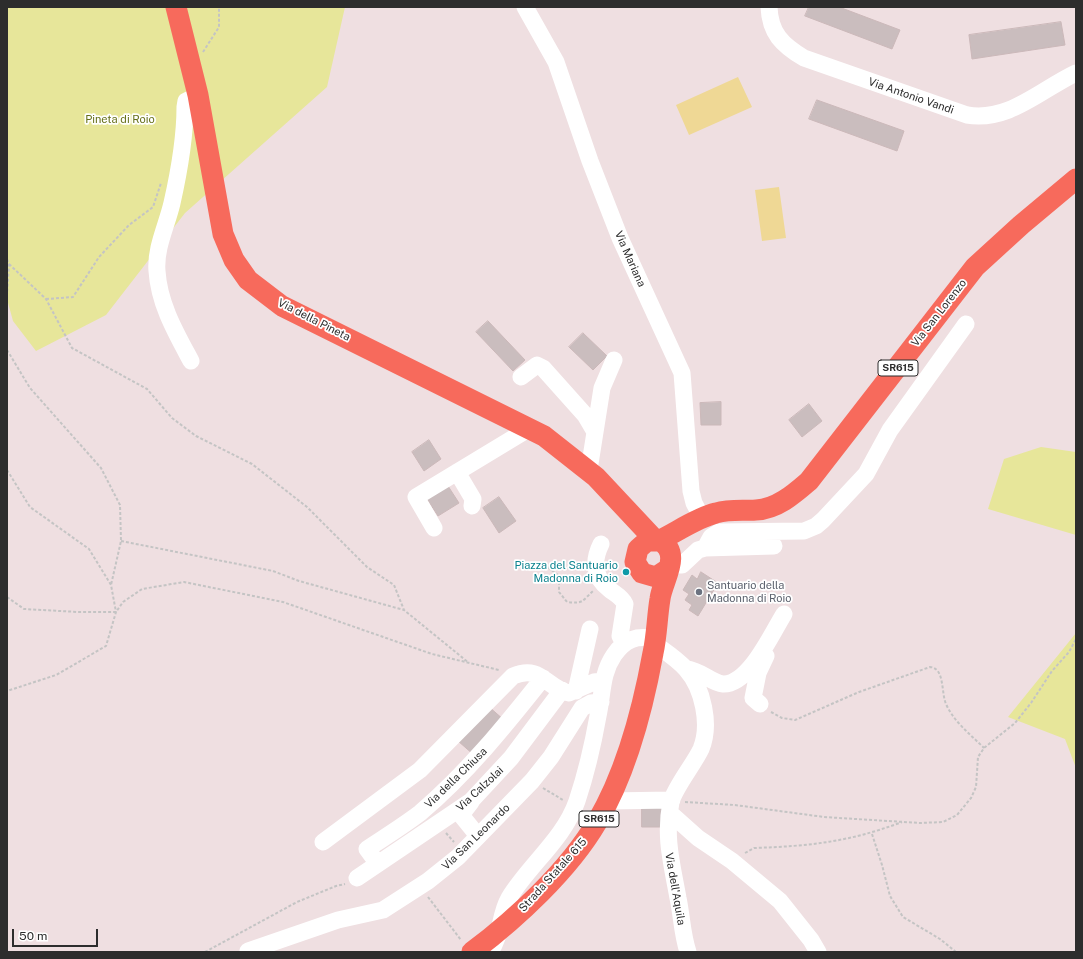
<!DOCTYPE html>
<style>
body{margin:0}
#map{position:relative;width:1083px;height:959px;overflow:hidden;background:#efdfe1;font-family:"Public Sans",sans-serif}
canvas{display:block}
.frame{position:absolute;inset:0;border:8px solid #2d2d2d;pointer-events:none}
.scale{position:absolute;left:12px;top:929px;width:86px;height:18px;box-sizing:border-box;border:2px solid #2d2d2d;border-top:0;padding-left:5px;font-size:12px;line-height:14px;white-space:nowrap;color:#2d2d2d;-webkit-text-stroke:3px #fff;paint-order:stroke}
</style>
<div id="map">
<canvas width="1083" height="959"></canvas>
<div class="frame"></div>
<div class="scale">50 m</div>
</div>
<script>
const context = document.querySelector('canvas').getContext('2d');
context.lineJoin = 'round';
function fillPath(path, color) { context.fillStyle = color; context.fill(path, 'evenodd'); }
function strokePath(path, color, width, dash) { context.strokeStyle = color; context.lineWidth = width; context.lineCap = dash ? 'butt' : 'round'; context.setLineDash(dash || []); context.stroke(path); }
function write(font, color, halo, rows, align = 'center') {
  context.font = font + ' "Public Sans",sans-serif'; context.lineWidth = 3.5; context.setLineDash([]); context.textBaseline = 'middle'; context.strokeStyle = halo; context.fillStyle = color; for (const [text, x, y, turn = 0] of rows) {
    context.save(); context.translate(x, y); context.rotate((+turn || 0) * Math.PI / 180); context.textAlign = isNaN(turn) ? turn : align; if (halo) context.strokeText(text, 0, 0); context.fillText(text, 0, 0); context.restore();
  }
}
fillPath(new Path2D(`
 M7 7H345L327 87 185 213 106 315 36 351 13 321 7 299Z
 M1041 447 1076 452V535L988 509 1004 459Z
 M1076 633V768L1065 739 1008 717Z`), '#e7e69a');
fillPath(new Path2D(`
 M738 77 752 107 689 135 676 105Z
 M779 187 786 238 762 241 755 190Z`), '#efd895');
const building = new Path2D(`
 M809 7H839L900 30 892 49 805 16Z
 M1061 22 1065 45 972 59 969 35Z
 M817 100 904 131 897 151 809 119Z
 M488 321 525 360 513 371 476 332Z
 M583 333 607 356 593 370 569 347Z
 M721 402V425H701L700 403Z
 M809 404 822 421 802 437 789 420Z
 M429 440 441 459 424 471 412 452Z
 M448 486 459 503 438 516 427 499Z
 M499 497 516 521 499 533 483 508Z
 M701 572 718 583 698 616 689 610 692 605 685 600 689 594 683 590 692 575 697 579Z
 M488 706 504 720 474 755 458 741Z
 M642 806 662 807V827H642Z`);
fillPath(building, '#cabdbe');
strokePath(building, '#cbb8b9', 1);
strokePath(new Path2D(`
 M203 52 219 27V7
 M7 259 9 264 7 295
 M9 264 46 299 72 348 147 389 172 418 196 436 252 464 307 507 367 567 394 585 404 610 469 663
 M46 299 73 297 99 257 129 225 153 207 161 183
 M7 350 30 388 101 468 120 505 121 541 111 585
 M7 470 30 507 89 549 111 585 116 612 106 646 56 675 7 691
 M121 541 273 571 299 581 404 610
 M544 564 559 576V592L567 602C584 604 582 601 593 591
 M7 597 24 609 78 612H116L123 602 142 589 184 582 283 602 432 654 499 670
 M771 712 782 718 795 720 859 692 930 667C945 668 941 693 946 704 954 722 970 734 984 748
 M543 788 563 800
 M685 802 735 805 824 817 920 823 943 822 957 815 971 798 976 787 978 757 984 748 1015 723 1031 703 1052 671 1069 652 1076 639
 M446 833 454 842
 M872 834 882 865 890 896 903 917 940 939 956 952
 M745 853 754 848C810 846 849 842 902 822
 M428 897 461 940
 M205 952 297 902 336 886 345 884`), '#c4c4c4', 2, [3, 2]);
strokePath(new Path2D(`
 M525 7 556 62 590 161 620 238 682 373 691 491 694 503 702 518
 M769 7C770 33 782 45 804 58L967 115C1009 122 1040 90 1076 73
 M191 361C176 333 159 304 157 271 155 248 167 225 172 203 179 172 185 139 185 107L186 101 198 95
 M521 377 537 365 543 368 585 415 595 432
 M589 470 602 388 614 360
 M457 472 473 499 472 506
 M434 528 416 497 530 428
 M601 544C593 560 593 577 609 589 615 594 622 597 625 604L620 636 624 644
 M705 548 711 537 719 532 804 531 816 526 823 520 866 474 890 430 966 324
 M670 565H682L698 550 705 548 774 546
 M655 644C666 652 677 659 686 669 703 688 711 725 701 749 694 764 675 787 671 802 664 837 672 864 678 898 682 917 682 934 688 952
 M686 669C701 670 711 683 723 684 749 685 772 633 784 614
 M576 691 590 629
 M760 704 753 698 758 673 766 656
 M608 801 672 800
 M471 802 461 815 478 836
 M670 813 698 838 732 861 780 901 811 940 818 952
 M323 842 420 770 513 676C541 664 546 688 569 693L594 682 602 681
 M378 864 367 849C385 837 403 826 420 813 467 773 505 726 543 678
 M357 878 471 801 511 758 562 690
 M248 951 338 920 383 910 428 881 458 857 532 781 551 757 582 708 591 703 601 702
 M490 952C502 935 499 915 509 898 529 865 564 839 577 801 586 774 593 744 598 716 603 694 601 674 614 655 625 639 637 635 655 639`), '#fff', 17);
strokePath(new Path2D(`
 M176 7 198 95 223 234 234 260 248 280 282 306 544 436 596 477 655 540
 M658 541C677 532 696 518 716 513 730 509 742 511 756 510 777 509 794 494 809 481L975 267 1021 225 1076 179
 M472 952C516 919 569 870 597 822 626 773 643 708 653 653 657 635 657 617 660 599 662 581 683 553 660 541H647L638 549 635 562 642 573 656 577 668 569`), '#f76a5c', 21);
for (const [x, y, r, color] of [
 [626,572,4,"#0f9aa8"],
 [699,592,4,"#6b7280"]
]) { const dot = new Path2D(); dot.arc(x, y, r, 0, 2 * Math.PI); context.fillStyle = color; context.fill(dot); strokePath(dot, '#fff', 1.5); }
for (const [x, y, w] of [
 [898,368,40],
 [599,819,40]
]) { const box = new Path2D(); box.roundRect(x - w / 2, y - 8, w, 16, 3); context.fillStyle = '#fff'; context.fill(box); strokePath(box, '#2d2d2d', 1); }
write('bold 10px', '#2d2d2d', null, [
 ["SR615",898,368],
 ["SR615",599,819]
]);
write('11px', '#2d2d2d', '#fff', [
 ["Via Antonio Vandi",911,96,19],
 ["Via Mariana",630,259,66],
 ["Via San Lorenzo",939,313,-52],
 ["Via della Pineta",314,320,27],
 ["Via della Chiusa",456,778,-44],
 ["Via Calzolai",480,789,-43],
 ["Via San Leonardo",476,837,-44],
 ["Strada Statale 615",553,875,-48],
 ["Via dell'Aquila",675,889,80]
]);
write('11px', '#656f18', '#fff', [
 ["Pineta di Roio",120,120]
]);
write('11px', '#0d838f', '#fff', [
 ["Piazza del Santuario",618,566],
 ["Madonna di Roio",618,579]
], 'right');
write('11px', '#5b616d', '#fff', [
 ["Santuario della",707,586],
 ["Madonna di Roio",707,599]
], 'left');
</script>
